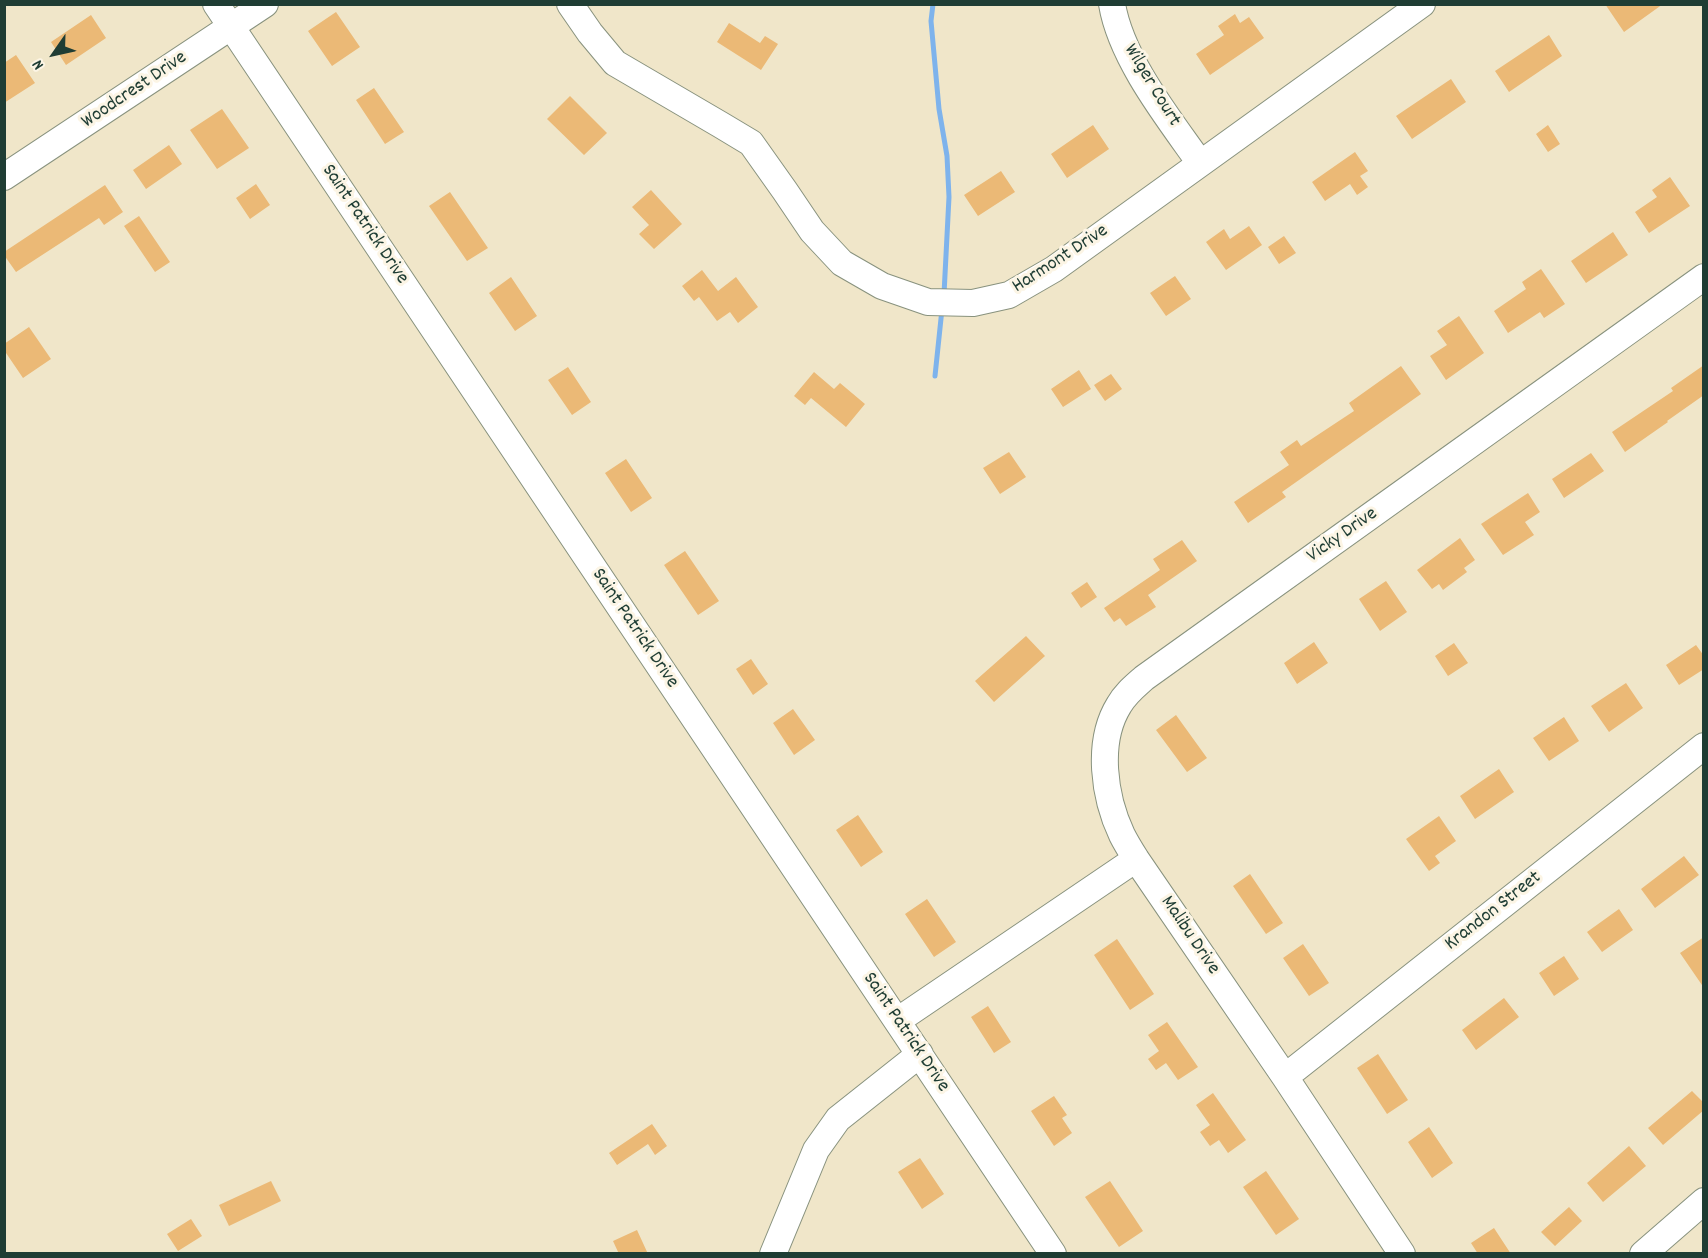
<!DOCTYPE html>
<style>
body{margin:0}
#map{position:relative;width:1708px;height:1258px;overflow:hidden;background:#f0e6c9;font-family:Dekko,sans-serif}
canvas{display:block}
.frame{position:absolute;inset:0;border:6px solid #1f3d34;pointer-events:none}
.north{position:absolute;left:24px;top:24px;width:60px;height:60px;-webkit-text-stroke:4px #fcf5e5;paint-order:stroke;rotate:236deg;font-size:16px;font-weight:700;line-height:24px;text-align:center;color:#1f3d34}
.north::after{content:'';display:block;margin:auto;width:21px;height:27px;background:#1f3d34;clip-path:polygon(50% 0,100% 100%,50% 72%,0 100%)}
</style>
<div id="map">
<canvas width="1708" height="1258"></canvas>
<div class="frame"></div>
<div class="north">N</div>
</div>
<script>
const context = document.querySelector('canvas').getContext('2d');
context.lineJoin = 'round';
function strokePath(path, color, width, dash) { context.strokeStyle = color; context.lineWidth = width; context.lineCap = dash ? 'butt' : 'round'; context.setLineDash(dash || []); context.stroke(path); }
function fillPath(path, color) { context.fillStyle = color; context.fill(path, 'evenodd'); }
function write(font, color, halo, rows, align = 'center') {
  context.font = font + ' Dekko,sans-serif'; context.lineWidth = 6; context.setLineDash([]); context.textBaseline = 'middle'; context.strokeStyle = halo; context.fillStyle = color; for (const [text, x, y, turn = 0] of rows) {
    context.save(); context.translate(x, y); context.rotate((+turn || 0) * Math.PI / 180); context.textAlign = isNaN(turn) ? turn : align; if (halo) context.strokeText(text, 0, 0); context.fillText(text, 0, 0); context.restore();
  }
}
strokePath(new Path2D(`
 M933 4 931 21 939 109 947 156 949 197 944 294
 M935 376 942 309`), '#7eb3ec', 5);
fillPath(new Path2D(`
 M1605 4H1663L1624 32Z
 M336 12 360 47 332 66 308 31Z
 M1235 14 1240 23 1249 17 1264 38 1210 75 1196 54 1224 35 1218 26Z
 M91 15 106 38 66 65 51 42Z
 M729 23 760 43 765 36 778 44 761 70 717 42Z
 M1549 35 1562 56 1509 92 1495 71Z
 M16 55 35 83 4 103V63Z
 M1451 79 1466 102 1412 139 1396 116Z
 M374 88 404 132 385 144 356 100Z
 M570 96 607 133 584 155 547 119Z
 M222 109 249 148 217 169 190 130Z
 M1093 125 1109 149 1067 178 1051 154Z
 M1548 125 1560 144 1548 152 1536 134Z
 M169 145 182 164 146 189 133 170Z
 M1355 152 1368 171 1360 176 1368 187 1357 195 1350 184 1325 201 1312 182Z
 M1001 171 1015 192 978 216 964 195Z
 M1670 177 1690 206 1649 233 1635 212 1657 197 1652 190Z
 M256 184 270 205 250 219 236 198Z
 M105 185 123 212 104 225 99 218 16 272 4 255V252Z
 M651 190 682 224 654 249 639 234 649 225 632 207Z
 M450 192 488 248 467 261 429 206Z
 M139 216 170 262 155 272 124 226Z
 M1249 226 1262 245 1226 270 1206 242 1224 229 1230 239Z
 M1613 232 1628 255 1586 283 1571 261Z
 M1284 236 1296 253 1279 264 1268 247Z
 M1541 269 1565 304 1544 318 1540 312 1508 333 1494 311 1526 289 1522 282Z
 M702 270 718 291 736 277 758 307 738 323 730 312 717 321 699 297 694 301 682 286Z
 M1175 276 1191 299 1166 316 1150 293Z
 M511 277 537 316 515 331 489 293Z
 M1459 316 1484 353 1446 380 1430 356 1447 345 1437 331Z
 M29 327 51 359 23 378 4 350V344Z
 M1704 365V395L1667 421 1668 422 1625 452 1612 432 1673 391 1671 388Z
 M1401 366 1421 394 1282 492 1286 497 1248 523 1234 502 1289 465 1280 452 1297 440 1301 446 1354 411 1349 403Z
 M568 367 591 402 572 415 548 380Z
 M1079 370 1091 389 1063 407 1051 389Z
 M814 372 834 389 840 383 865 404 846 427 811 398 805 405 794 396Z
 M1111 374 1122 389 1105 401 1094 385Z
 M1009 452 1026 477 1000 494 983 468Z
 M1591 453 1604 471 1564 498 1552 479Z
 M626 459 652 498 631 512 605 473Z
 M1528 493 1540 512 1525 522 1534 535 1503 555 1481 524Z
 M1460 538 1475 560 1464 568 1467 572 1443 590 1439 584 1432 589 1417 570Z
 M1182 540 1197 561 1148 595 1156 607 1126 626 1120 618 1114 622 1104 608 1160 570 1153 559Z
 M685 551 719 601 698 615 664 565Z
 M1386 581 1407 612 1380 631 1359 599Z
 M1087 582 1097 597 1081 608 1071 593Z
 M1026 636 1045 656 994 702 975 681Z
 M1314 642 1328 663 1297 684 1284 663Z
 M1454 643 1468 663 1448 676 1435 656Z
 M1696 645 1704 656V669L1679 685 1666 665Z
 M751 659 768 684 753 695 736 669Z
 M1626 683 1643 708 1609 732 1591 706Z
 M793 709 815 740 794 755 773 723Z
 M1176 715 1207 758 1187 772 1156 730Z
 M1564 717 1579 741 1549 761 1533 738Z
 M1499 769 1514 792 1475 819 1460 796Z
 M858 815 883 852 861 867 836 830Z
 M1439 816 1456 841 1435 856 1440 863 1429 871 1406 839Z
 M1684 856 1699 875 1655 908 1641 889Z
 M1250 874 1283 923 1266 934 1233 886Z
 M927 899 956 942 934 957 905 914Z
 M1619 909 1633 930 1602 952 1587 932Z
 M1704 937V988L1680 953Z
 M1117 939 1154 994 1130 1010 1094 955Z
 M1303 944 1329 983 1309 996 1283 958Z
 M1564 956 1579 979 1554 996 1539 973Z
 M1504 998 1519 1017 1476 1050 1462 1030Z
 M988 1006 1011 1042 994 1053 971 1017Z
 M1167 1022 1198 1067 1178 1080 1166 1063 1156 1070 1148 1059 1159 1051 1148 1035Z
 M1378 1054 1408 1100 1387 1114 1357 1068Z
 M1692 1091 1704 1103V1110L1663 1145 1648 1128Z
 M1213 1093 1246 1140 1228 1153 1219 1140 1210 1146 1200 1132 1210 1125 1196 1105Z
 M1054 1096 1067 1115 1062 1118 1072 1133 1054 1146 1031 1111Z
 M652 1124 667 1146 655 1155 648 1144 617 1165 609 1153Z
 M1429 1127 1453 1163 1432 1178 1408 1142Z
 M1629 1146 1646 1166 1603 1202 1587 1183Z
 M920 1158 944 1194 922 1209 898 1172Z
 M1266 1171 1299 1219 1276 1235 1243 1187Z
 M271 1181 281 1201 229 1226 219 1205Z
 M1110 1181 1143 1231 1119 1247 1085 1197Z
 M1569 1207 1582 1221 1555 1246 1541 1232Z
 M191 1219 202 1236 178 1251 167 1234Z
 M1494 1228 1511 1254H1478L1471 1243Z
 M637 1230 648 1254H619L613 1241Z`), '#ebb976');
const minor = new Path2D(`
 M216 4 1053 1254
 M570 4 590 33 615 63 721 125 751 143 785 191 812 231 842 263 882 286 928 302 973 303 1009 295 1054 269 1422 4
 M1112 4C1121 59 1169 119 1200 163
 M4 177 265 4
 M897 1021 1136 859
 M1285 1077 1704 746
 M773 1254 816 1150 838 1119 920 1054
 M1402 1254 1285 1077 1136 859C1131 851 1126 843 1122 835 1104 797 1096 742 1119 705 1125 694 1135 686 1144 678L1704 277
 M1643 1254 1704 1201`);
strokePath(minor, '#88927e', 28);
strokePath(minor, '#fff', 26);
write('20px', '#1f3d34', '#fcf5e5', [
 ["Wilger Court",1151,86,59],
 ["Woodcrest Drive",135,91,-34],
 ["Saint Patrick Drive",364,225,56],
 ["Harmont Drive",1061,260,-33],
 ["Vicky Drive",1343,536,-35],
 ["Saint Patrick Drive",634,629,56],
 ["Krandon Street",1494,912,-38],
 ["Malibu Drive",1189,936,56],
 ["Saint Patrick Drive",905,1033,56]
]);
</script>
